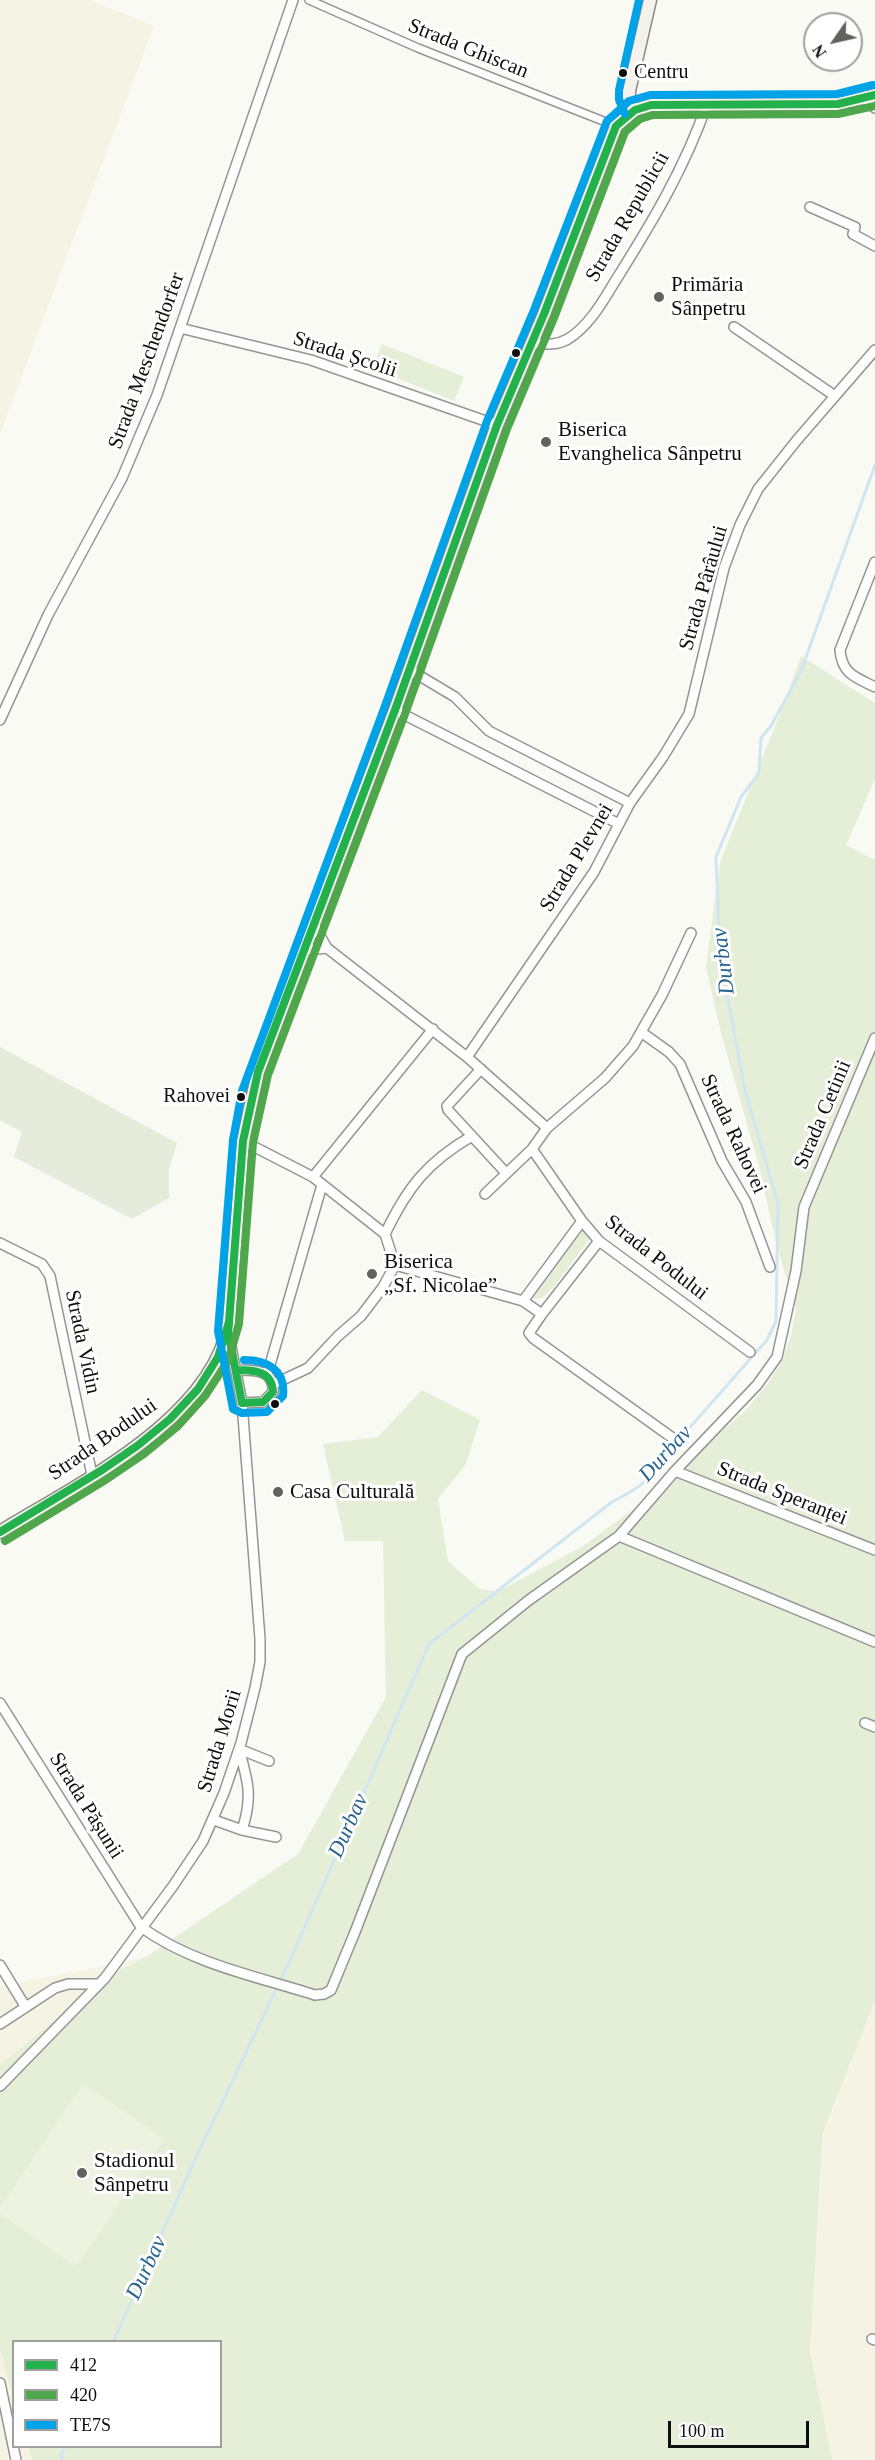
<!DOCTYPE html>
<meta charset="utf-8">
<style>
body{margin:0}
#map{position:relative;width:875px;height:2460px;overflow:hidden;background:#fafaf5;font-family:Georgia,serif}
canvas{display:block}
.legend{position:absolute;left:12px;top:2340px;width:210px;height:108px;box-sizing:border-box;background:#fff;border:2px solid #9f9f9f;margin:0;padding:8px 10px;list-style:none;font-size:18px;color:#0f0f0f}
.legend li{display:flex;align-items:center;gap:12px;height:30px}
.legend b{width:30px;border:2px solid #9f9f9f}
.north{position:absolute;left:803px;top:12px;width:60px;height:60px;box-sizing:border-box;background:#fff;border:2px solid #9f9f9f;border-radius:50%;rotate:236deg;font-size:16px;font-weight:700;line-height:24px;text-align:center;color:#0f0f0f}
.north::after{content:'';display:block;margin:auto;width:21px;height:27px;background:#616160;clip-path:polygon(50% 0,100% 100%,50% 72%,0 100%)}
.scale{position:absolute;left:668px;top:2421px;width:141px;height:27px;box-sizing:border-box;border:3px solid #0f0f0f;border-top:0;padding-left:8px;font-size:18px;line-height:21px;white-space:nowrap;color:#0f0f0f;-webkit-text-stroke:4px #fff;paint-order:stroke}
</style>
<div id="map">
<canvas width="875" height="2460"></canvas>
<ul class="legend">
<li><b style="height:8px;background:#23b14d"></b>412</li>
<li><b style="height:8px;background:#4ea74b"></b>420</li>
<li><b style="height:8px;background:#00a3e8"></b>TE7S</li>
</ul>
<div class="north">N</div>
<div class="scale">100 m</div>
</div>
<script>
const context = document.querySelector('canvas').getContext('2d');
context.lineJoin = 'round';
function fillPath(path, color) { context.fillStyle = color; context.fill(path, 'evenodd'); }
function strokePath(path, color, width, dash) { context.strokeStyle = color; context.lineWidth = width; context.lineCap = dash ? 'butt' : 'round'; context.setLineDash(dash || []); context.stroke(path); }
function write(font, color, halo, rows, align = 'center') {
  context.font = font + ' Georgia,serif'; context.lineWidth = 6; context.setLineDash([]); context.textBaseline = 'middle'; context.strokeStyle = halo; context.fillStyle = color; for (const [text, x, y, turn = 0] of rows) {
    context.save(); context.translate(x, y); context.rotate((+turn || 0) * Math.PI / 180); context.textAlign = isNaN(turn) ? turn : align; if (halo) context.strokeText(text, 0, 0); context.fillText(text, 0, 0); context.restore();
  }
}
fillPath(new Path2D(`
 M0 0H89L154 26 0 434Z
 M144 1958 105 1978 0 2065V1986Z
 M875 2001V2460H832L810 2352 824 2133Z
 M0 2349 13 2396 14 2446 28 2447 32 2460H0Z`), '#f5f3e3');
fillPath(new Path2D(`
 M382 344 464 377 454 401 372 368Z
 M801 656 875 703V779L846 845 875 860V2001L823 2133 810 2352 832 2460H32L28 2447 220 2446V2342H14L13 2396 0 2349V2065L105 1978 144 1958 298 1854 386 1697 383 1541H345L323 1444 378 1437 422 1390 480 1420 466 1464 438 1499 448 1561 480 1589 497 1592 583 1546 635 1508 746 1410 767 1385 782 1361 791 1336 796 1309 776 1243 759 1166 721 1033 706 967 720 862 780 714Z
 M582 1227 587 1230 590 1238 556 1284 542 1298 533 1299 534 1291Z`), '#e5eed7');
fillPath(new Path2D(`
 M0 1047 177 1143 169 1170V1198L132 1219 14 1157 22 1132 0 1120Z`), '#e6ebdb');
fillPath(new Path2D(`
 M83 2083 164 2139 76 2267 0 2214V2207Z`), '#edf2e1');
strokePath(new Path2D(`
 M113 2342 199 2151 293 1954 429 1644 612 1502C633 1491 652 1481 662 1459L767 1340 776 1321 778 1204 745 1090 720 957 716 857 741 797 759 773 761 738 771 726 801 671 875 465
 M63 2460 61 2456 65 2446`), '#cfe6f1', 3);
const pedestrian = new Path2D(`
 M309 0 418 48 616 126`);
const minor = new Path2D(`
 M863 99 875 108
 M810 207 855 227 853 234 875 246
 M734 327 835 396
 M180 328 311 360 497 425
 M532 343C545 344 556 346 568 339 591 325 605 297 619 275 654 219 685 167 707 104
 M875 562 840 650C842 674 855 677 875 687
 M410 670 455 697 489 731 630 803
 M395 710 619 824
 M0 720 48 615 122 478 157 395 293 0
 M315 927 327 948 467 1057 547 1128
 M306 950 327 948
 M641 1032 669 1052 680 1064 722 1161 746 1202 770 1267
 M467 1057 594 872 630 803 663 757 689 714 724 568 740 525 758 489 797 440 875 350
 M481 1069 447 1106 448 1110 506 1173
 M243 1141 313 1177 385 1234 395 1265 383 1287 361 1316 338 1336 308 1368 274 1384
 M532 1149 582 1221 599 1241 750 1352
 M313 1177 433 1029
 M485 1194 532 1149 547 1128 605 1078 633 1046 662 995 691 933
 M385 1234C407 1188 427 1162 472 1136
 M599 1241 542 1314 529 1333 533 1338 674 1439
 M0 1243 42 1264 50 1276 92 1475
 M395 1265 523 1301 542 1314
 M523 1301 582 1221
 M237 1370C253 1370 275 1369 273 1392L263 1402 242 1403
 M267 1375 322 1185
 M675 1471 875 1550
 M619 1536 875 1642
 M0 1703 141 1927C192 1964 256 1976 315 1995L324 1994 331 1990 355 1932 462 1654 529 1600 619 1536 675 1471 757 1385 777 1357 796 1271 804 1207 875 1038
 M865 1723 875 1727
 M239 1749C248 1781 253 1797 242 1830
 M239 1749 269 1761
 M214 1820 242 1830 276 1837
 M0 1965 25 2006
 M0 2024 55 1988 68 1984H99
 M0 2086 105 1978 173 1886 203 1841 224 1793 241 1743 255 1688 260 1662V1639L242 1403 228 1331
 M872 2339 875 2340
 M0 2383 16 2460`);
const secondary = new Path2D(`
 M635 110 629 97V91L650 0
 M0 1532C76 1485 214 1419 229 1322L243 1141 258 1072 395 710 497 425 544 314 616 126 635 110 651 105 838 104 875 95`);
strokePath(pedestrian, '#959593', 10);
strokePath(minor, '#959593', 12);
strokePath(secondary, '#8b8b89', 15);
strokePath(pedestrian, '#fefefe', 7);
strokePath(minor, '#fefefe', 9);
strokePath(secondary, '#f4f2eb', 12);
strokePath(new Path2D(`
 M229 1324 228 1331 242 1403 263 1402 273 1392C272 1371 255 1370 237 1370
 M0 1532 102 1470 137 1446 170 1419 198 1389 218 1357 229 1322 243 1141 258 1072 395 710 497 425 544 314 616 126 635 110 651 105 838 104 875 95`), '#23b14d', 8);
strokePath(new Path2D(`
 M5 1541 107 1479 144 1454 177 1427 205 1396 228 1361 239 1324 253 1143 268 1075 405 714 507 429 554 318 625 132 640 119 653 115 838 114 875 106`), '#4ea74b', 8);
strokePath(new Path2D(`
 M625 114 619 100V90L639 0
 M244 1360C267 1360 286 1370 283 1396L267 1412 242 1413 233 1409 218 1331 233 1140 242 1091 385 706 487 421 534 310 607 121 629 101 650 95 837 94 873 85`), '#00a3e8', 8);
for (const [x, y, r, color] of [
 [623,73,5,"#0f0f0f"],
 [659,297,6,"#616160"],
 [516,353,5,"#0f0f0f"],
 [546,442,6,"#616160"],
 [241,1097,5,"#0f0f0f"],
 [372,1274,6,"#616160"],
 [275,1404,5,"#0f0f0f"],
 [278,1492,6,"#616160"],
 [82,2173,6,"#616160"]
]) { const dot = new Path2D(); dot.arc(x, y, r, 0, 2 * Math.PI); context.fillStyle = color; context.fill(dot); strokePath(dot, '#fff', 2); }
write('20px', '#0f0f0f', '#fff', [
 ["Centru",634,73],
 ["Rahovei",230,1097,"right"]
], 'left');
write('21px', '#0f0f0f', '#fff', [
 ["Strada Ghiscan",468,49,22],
 ["Strada Republicii",628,217,-60],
 ["Strada Școlii",345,355,18],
 ["Strada Meschendorfer",147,361,-70],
 ["Strada Pârâului",704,588,-74],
 ["Strada Plevnei",577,858,-59],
 ["Strada Cetinii",823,1115,-67],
 ["Strada Rahovei",733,1134,65],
 ["Strada Podului",656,1258,38],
 ["Strada Vidin",82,1342,78],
 ["Strada Bodului",103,1440,-35],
 ["Strada Speranței",782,1494,22],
 ["Strada Morii",220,1741,-73],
 ["Strada Pășunii",86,1806,58]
]);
write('21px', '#0f0f0f', '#fff', [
 ["Primăria",671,285],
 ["Sânpetru",671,309],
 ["Biserica",558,430],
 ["Evanghelica Sânpetru",558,454],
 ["Biserica",384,1262],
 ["„Sf. Nicolae”",384,1286],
 ["Casa Culturală",290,1492],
 ["Stadionul",94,2161],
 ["Sânpetru",94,2185]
], 'left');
write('italic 22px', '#276591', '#fff', [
 ["Durbav",724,961,-97],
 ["Durbav",666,1454,-48],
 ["Durbav",349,1826,-66],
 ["Durbav",147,2268,-65]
]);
</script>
